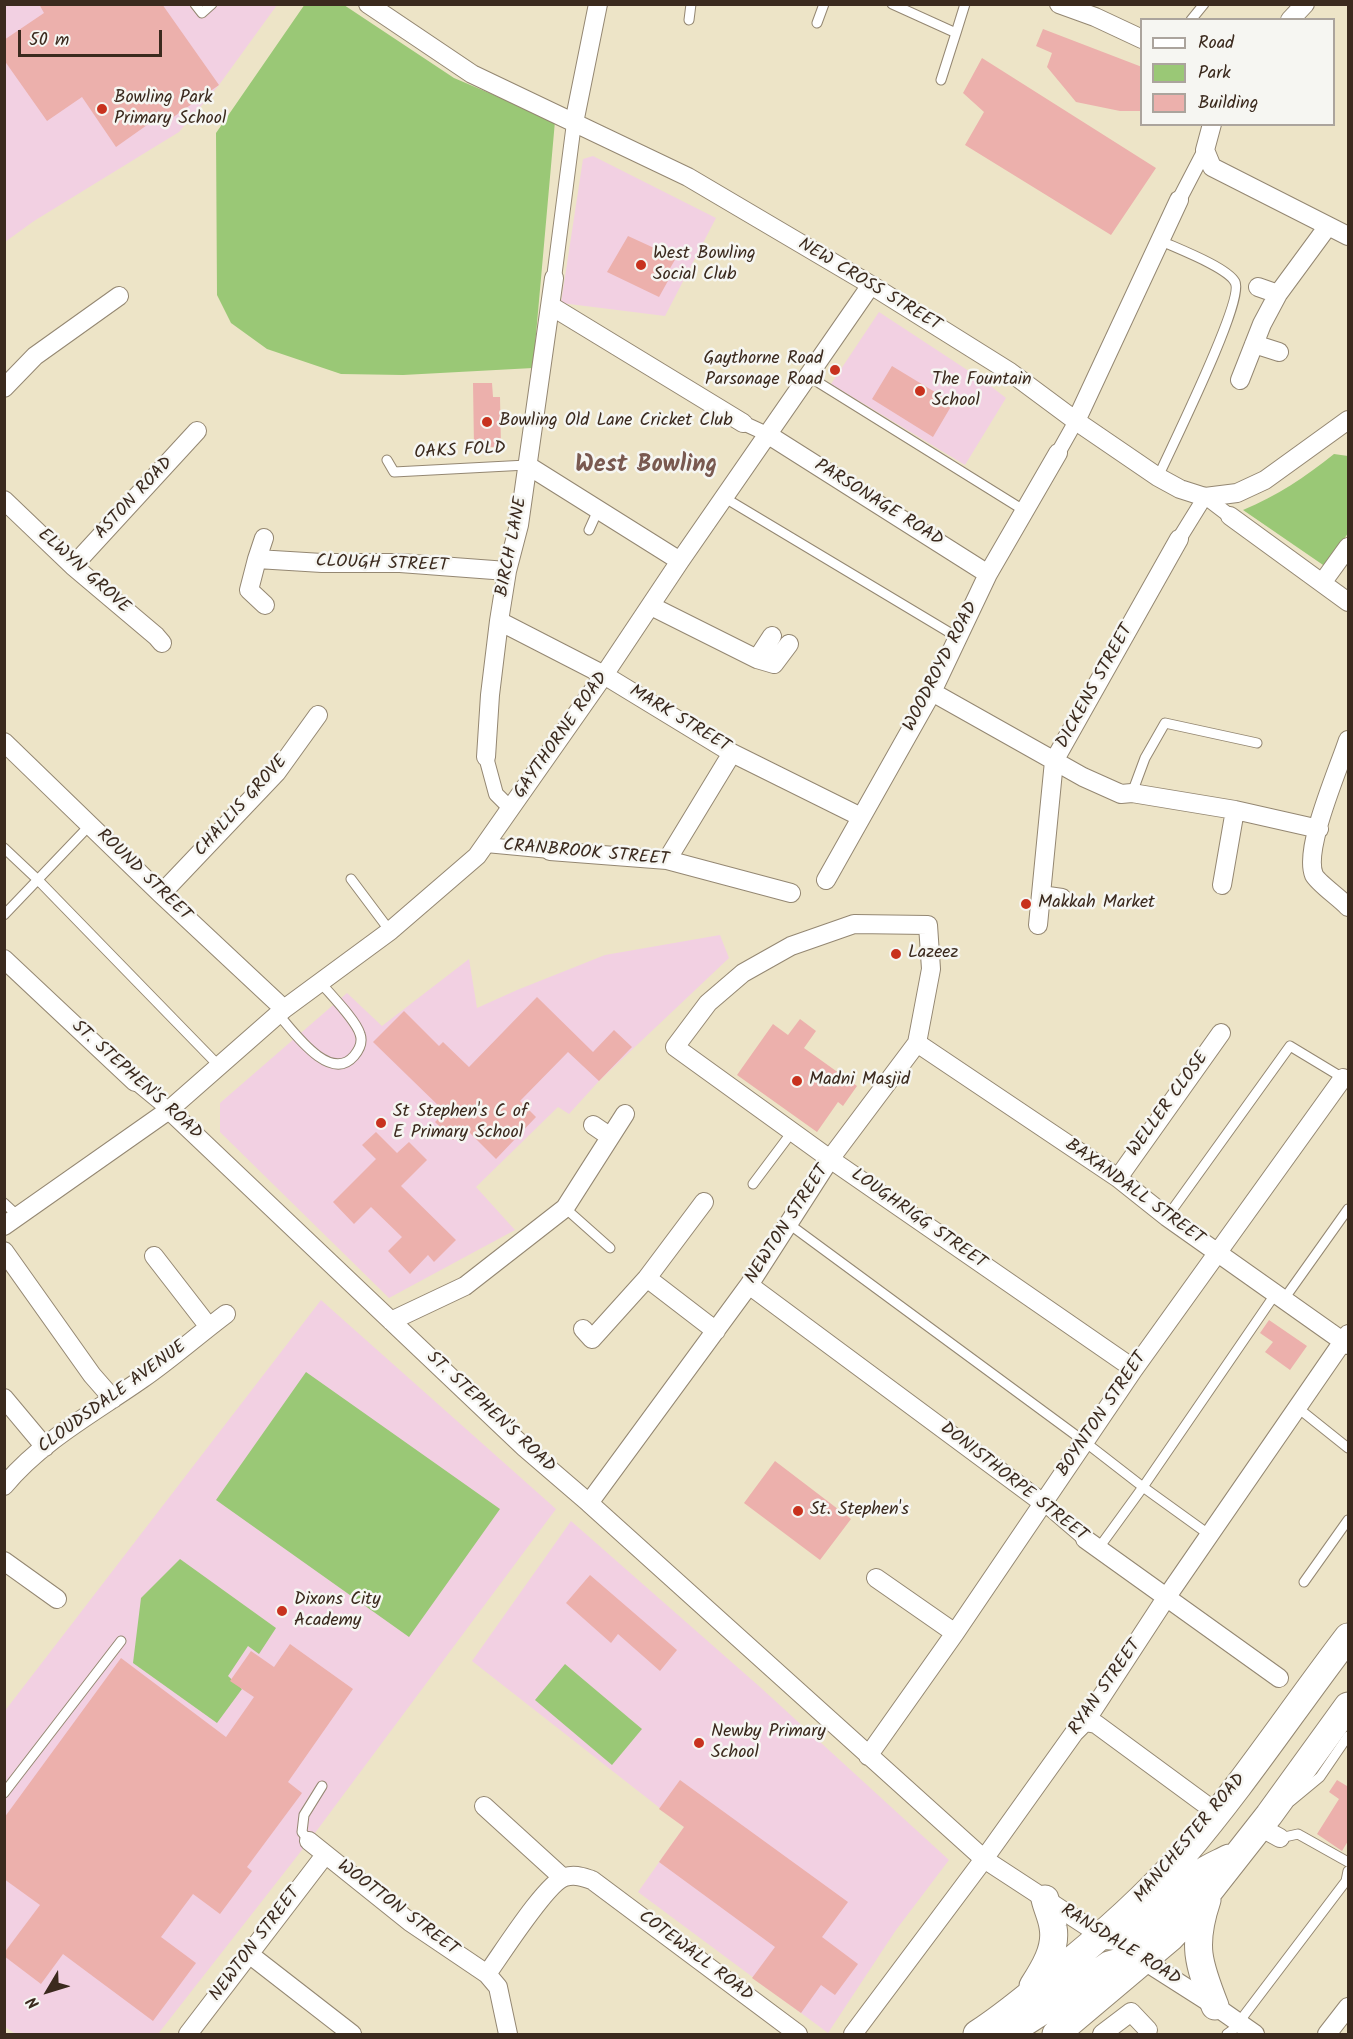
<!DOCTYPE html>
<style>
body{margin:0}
#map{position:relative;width:1353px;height:2039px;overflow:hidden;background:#ede4c7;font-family:Kalam,sans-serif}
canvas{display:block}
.frame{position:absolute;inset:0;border:6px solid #3b2a1e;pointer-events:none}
.legend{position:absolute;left:1140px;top:18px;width:195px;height:108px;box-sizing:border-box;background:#f6f6f2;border:2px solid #aba49d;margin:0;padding:8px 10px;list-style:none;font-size:18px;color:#3b2a1e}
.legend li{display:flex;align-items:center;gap:12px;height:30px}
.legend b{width:30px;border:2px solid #aba49d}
.north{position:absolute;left:18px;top:1961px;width:60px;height:60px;-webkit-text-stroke:4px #f6f6f2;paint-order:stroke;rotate:232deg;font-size:16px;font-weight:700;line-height:24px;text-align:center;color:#3b2a1e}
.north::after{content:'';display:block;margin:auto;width:21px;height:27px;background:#3b2a1e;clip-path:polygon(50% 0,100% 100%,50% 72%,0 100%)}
.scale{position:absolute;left:18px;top:30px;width:144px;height:27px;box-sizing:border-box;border:3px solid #3b2a1e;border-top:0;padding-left:8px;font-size:18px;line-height:21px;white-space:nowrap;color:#3b2a1e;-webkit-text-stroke:4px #f6f6f2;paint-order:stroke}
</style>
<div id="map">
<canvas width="1353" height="2039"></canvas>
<div class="frame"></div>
<ul class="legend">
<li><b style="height:8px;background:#fff"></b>Road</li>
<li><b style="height:16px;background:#9ac876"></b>Park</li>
<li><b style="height:16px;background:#ecb0ac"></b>Building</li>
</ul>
<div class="north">N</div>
<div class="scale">50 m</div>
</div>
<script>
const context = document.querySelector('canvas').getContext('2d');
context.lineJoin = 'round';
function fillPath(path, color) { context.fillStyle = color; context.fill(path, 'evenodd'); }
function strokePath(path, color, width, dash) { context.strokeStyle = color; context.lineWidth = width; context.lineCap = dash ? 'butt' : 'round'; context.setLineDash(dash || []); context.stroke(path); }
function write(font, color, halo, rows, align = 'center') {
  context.font = font + ' Kalam,sans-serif'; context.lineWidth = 5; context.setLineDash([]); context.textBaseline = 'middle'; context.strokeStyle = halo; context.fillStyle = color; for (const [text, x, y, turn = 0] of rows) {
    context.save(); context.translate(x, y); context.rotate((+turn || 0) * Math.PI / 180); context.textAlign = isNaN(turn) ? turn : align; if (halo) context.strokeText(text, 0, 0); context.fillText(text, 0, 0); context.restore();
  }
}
fillPath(new Path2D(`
 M5 5H277L219 85 179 132 34 221 5 242Z
 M593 156 716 218 665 316 561 303 583 159Z
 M879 312 984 381 1006 398 965 465 831 384Z
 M720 935 729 958 599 1081 569 1114 558 1107 476 1187 515 1230 389 1298 220 1132V1103L347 993 382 1026 469 959 477 1008 517 990 605 955Z
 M321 1300 556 1509 309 1841 158 2034H16L5 2027 4 1712Z
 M571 1521 760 1687 949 1860 896 1930 828 2033 638 1892 684 1827 472 1661Z`), '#f2d0e2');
fillPath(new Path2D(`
 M305 4 344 5 454 78 555 121 533 368 403 375 341 374 267 349 231 323 217 295 216 133Z
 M1334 454 1348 456V533L1326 567 1243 510C1277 496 1305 477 1334 454Z
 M306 1372 500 1509 409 1637 216 1500Z
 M180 1559 276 1628 259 1654 248 1646 228 1676 242 1689 217 1723 133 1663 141 1598Z
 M565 1664 642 1729 612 1765 535 1700Z`), '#9ac876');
fillPath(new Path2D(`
 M39 4H162L219 85 162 125 157 118 116 147 82 97 47 121 4 60V40L44 13Z
 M1043 29 1142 67V111H1120L1076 102 1047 67 1052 53 1036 46Z
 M982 58 1156 168 1111 235 965 145 984 112 963 93Z
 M628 236 676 258 665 277 669 279 659 297 607 272Z
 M892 366 953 403 933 437 872 399Z
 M473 383H492L493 397H500L501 447H474Z
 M537 997 593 1052 614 1030 632 1047 599 1081 568 1052 520 1101 536 1117 496 1159 465 1128 453 1140 435 1122 445 1112 373 1042 404 1011 439 1046 443 1042 469 1067Z
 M800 1019 816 1031 804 1048 857 1086 843 1106 838 1102 817 1132 737 1075 773 1024 788 1035Z
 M376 1132 397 1153 409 1142 427 1160 401 1186 456 1240 434 1262 428 1255 410 1274 388 1251 402 1237 371 1207 354 1224 333 1202 376 1159 362 1145Z
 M1269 1320 1307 1346 1290 1370 1265 1352 1273 1342 1260 1333Z
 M775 1461 851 1519 820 1560 744 1503Z
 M590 1575 677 1650 660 1671 618 1634 611 1643 566 1603Z
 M290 1644 353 1689 288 1782 302 1793 247 1867 252 1871 220 1914 193 1894 161 1937 196 1963 153 2021 63 1954 41 1984 4 1956V1953L40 1905 4 1879V1818L121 1658 226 1737 254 1697 230 1681 251 1651 274 1667Z
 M680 1780 848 1902 822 1937 858 1964 835 1995 821 1985 801 2013 752 1978 775 1947 659 1862 684 1827 659 1809Z
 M1337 1780 1347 1786 1348 1784V1841L1342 1851 1317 1834 1339 1799 1329 1792Z`), '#ecb0ac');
const service = new Path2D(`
 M195 4 202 13 212 4
 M892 4 956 33 965 4
 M689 20 691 4
 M1191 20 1204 4
 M817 23 824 4
 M941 80 956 33
 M808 376 1025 511
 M387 460 394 472 527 465
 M1158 477C1170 450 1245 300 1235 282 1227 267 1176 248 1159 240
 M725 498 957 637
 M589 530 598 510
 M1132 793 1145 758 1165 723 1257 743
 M4 848 38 880 219 1066
 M351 879 390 931
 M4 915 90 825
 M278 1014C293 1031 330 1084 354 1056 359 1050 363 1042 360 1034 356 1020 330 994 320 982
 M753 1184 792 1132
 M4 1203 18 1216
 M565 1208 610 1248
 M1167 1217 1290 1046 1343 1078
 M789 1224 1085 1442 1143 1487 1211 1536
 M1284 1299 1348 1209
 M1298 1408 1348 1448
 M1098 1549 1143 1487 1276 1293
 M1304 1582 1348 1520
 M4 1793 121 1641
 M1291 1801 1320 1777 1348 1736
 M1280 1838 1298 1834 1348 1862
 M309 1841 302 1832 304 1815 322 1786
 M1239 2022 1346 1881 1348 1871
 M1227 2034 1241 2024`);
const pedestrian = new Path2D(`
 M1179 200 1205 150
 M554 278 574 123
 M743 423 767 434
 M1058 453 1076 421
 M1179 539 1205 497 1230 516
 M486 757 496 794 511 809
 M486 845 550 851
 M135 1082 169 1110
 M1043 1503 1085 1539`);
const minor = new Path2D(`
 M368 4 472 74 688 177 871 285 1010 372 1076 421 1158 477 1180 489 1205 497 1237 493 1265 480 1348 420
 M1059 4 1095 17 1142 39
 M1290 20 1305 4
 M574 123 598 4
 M1212 124 1205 150 1212 167 1348 236
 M1258 287 1278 294
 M551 306 743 423
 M1254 344 1279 352
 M1240 380 1262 324 1278 294 1328 226
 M4 388 35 356 119 296
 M1076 421 1179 200
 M767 434 988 574
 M527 465 680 561
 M4 500 73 566 156 636 162 643
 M1230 516 1348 602
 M257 559 264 538
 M73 566 197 431
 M1322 583 1348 547
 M265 605 249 590 257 559 322 563H400L507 571
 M651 606 757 659 774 664 789 644
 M499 621 604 675 732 753 861 817
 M757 659 772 636
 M932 692 1083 777 1121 794 1132 793 1235 810 1319 829
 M1348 740C1339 768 1303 849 1314 875 1318 883 1341 899 1348 907
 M4 742 161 894 284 1009
 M486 757 490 695 499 621 507 571 519 525 554 278
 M550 851 667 860 791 893
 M667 860 732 753
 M826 880 932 692 988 574 1058 453
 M1222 885 1235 810
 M161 894 277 772 318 715
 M1041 895 1062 898
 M1038 925 1054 761 1179 539
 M4 959 135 1082
 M917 1043 1118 1178 1167 1217 1348 1345
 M169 1110 525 1448 589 1503 984 1859 1108 1940
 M593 1125 609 1136
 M1118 1178 1221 1033
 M4 1226 169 1110 284 1009 390 931 477 856 604 675 680 561 871 285
 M4 1251 92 1375 113 1399
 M154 1256 209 1327
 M647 1278 716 1331
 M749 1285 1043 1503
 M391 1321 465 1286 565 1208 625 1114
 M583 1329 592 1339 647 1278 704 1202
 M4 1398 45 1447
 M4 1486C41 1441 95 1412 142 1379 171 1359 198 1335 226 1314
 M589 1503 749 1285 830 1159 917 1043 931 969 928 925 854 924 791 946 743 973 708 1003 675 1047 830 1159 1134 1369
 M1085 1539 1279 1678
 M4 1561 57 1599
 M876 1578 955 1633
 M1085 1722 1096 1724 1217 1813
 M868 1756 955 1633 1134 1369 1343 1078
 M484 1806 562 1877
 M1260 1827 1280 1838
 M309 1841 410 1922 487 1974 498 1987 508 2034
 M249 1954 352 2034
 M1135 1955 1215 2006 1255 2034
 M487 1974C501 1955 546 1883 565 1877 575 1874 582 1877 592 1880L798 2034
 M188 2034 325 1855
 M853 2034 984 1859 1074 1733 1085 1722 1166 1598 1348 1334
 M1102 2034 1131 2012 1148 2030
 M1327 2034 1348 2007`);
const primary = new Path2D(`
 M1207 1900C1192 1945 1198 1963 1215 2006
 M1101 1935C1154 1944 1165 1902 1200 1874 1208 1867 1220 1863 1229 1858
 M1033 1986C1044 1969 1057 1948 1053 1927 1052 1918 1047 1908 1045 1899
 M999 2025 1022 2024 1064 1997 1109 1965 1130 1959 1144 1961
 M977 2034C1005 2016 1030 1995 1056 1973 1101 1937 1144 1899 1183 1855 1242 1786 1293 1709 1348 1637
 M1056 2034 1170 1938 1185 1922 1269 1815 1348 1706`);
strokePath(service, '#948772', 11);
strokePath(pedestrian, '#948772', 16);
strokePath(minor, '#948772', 20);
strokePath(primary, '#948772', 29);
strokePath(service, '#fff', 9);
strokePath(pedestrian, '#fff', 14);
strokePath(minor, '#fff', 18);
strokePath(primary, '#fff', 27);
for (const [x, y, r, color] of [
 [102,109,6,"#c8321e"],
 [641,265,6,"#c8321e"],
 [835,370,6,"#c8321e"],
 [920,391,6,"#c8321e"],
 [487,422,6,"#c8321e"],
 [1026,904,6,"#c8321e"],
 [896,954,6,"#c8321e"],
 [797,1081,6,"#c8321e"],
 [381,1123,6,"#c8321e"],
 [798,1511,6,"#c8321e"],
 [282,1611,6,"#c8321e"],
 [699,1743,6,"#c8321e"]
]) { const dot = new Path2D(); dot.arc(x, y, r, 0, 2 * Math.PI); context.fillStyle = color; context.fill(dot); strokePath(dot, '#f6f6f2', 2); }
write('18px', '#3b2a1e', '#f6f6f2', [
 ["Bowling Park",114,99],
 ["Primary School",114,120],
 ["West Bowling",653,255],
 ["Social Club",653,276],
 ["Gaythorne Road",823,360,"right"],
 ["Parsonage Road",823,381,"right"],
 ["The Fountain",932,381],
 ["School",932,402],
 ["Bowling Old Lane Cricket Club",499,422],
 ["Makkah Market",1038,904],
 ["Lazeez",908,954],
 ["Madni Masjid",809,1081],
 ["St Stephen's C of",393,1113],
 ["E Primary School",393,1134],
 ["St. Stephen's",810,1511],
 ["Dixons City",294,1601],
 ["Academy",294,1622],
 ["Newby Primary",711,1733],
 ["School",711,1754]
], 'left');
write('18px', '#3b2a1e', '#f6f6f2', [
 ["NEW CROSS STREET",869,286,31],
 ["OAKS FOLD",460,452,-3],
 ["ASTON ROAD",135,499,-47],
 ["PARSONAGE ROAD",878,504,32],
 ["BIRCH LANE",513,547,-79],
 ["CLOUGH STREET",382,565,2],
 ["ELWYN GROVE",83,572,42],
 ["WOODROYD ROAD",942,667,-63],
 ["DICKENS STREET",1096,687,-61],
 ["MARK STREET",679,720,31],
 ["GAYTHORNE ROAD",562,736,-55],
 ["CHALLIS GROVE",242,807,-48],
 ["CRANBROOK STREET",586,854,5],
 ["ROUND STREET",143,876,44],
 ["ST. STEPHEN'S ROAD",136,1081,42],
 ["WELLER CLOSE",1169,1105,-54],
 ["BAXANDALL STREET",1134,1193,36],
 ["LOUGHRIGG STREET",918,1220,35],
 ["NEWTON STREET",788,1225,-57],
 ["CLOUDSDALE AVENUE",113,1398,-36],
 ["ST. STEPHEN'S ROAD",490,1413,43],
 ["BOYNTON STREET",1103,1415,-56],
 ["DONISTHORPE STREET",1013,1483,38],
 ["RYAN STREET",1106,1688,-55],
 ["MANCHESTER ROAD",1191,1839,-50],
 ["WOOTTON STREET",397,1909,37],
 ["NEWTON STREET",256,1945,-53],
 ["RANSDALE ROAD",1120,1946,32],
 ["COTEWALL ROAD",695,1957,37]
]);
write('bold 24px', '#795950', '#f6f6f2', [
 ["West Bowling",646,467]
]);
</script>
